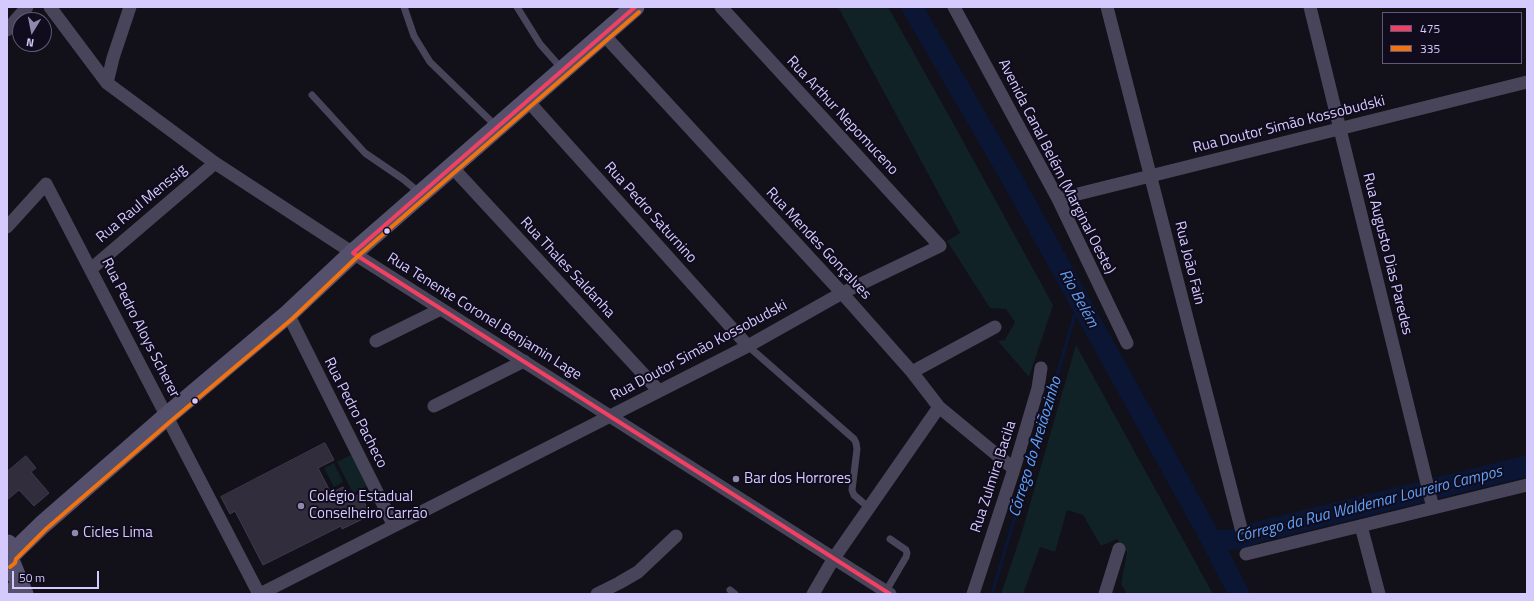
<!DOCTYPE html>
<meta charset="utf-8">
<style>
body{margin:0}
#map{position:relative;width:1534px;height:601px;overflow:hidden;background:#121019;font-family:"Titillium Web",sans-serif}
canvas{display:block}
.frame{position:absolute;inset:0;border:8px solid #d5cafd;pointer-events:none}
.legend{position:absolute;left:1382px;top:12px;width:140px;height:52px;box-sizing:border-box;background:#110c1d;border:1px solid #5f5877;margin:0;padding:5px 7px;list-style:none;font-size:12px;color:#d5cafd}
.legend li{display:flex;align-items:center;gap:8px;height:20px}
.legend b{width:20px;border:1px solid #5f5877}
.north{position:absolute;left:12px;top:12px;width:40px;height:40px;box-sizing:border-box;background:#110c1d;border:1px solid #5f5877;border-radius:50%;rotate:190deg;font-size:11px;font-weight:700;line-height:16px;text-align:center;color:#d5cafd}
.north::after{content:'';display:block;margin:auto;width:14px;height:18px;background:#9189ad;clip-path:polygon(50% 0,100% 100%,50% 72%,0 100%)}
.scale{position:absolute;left:12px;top:571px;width:87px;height:18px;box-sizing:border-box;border:2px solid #d5cafd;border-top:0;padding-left:5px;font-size:12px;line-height:14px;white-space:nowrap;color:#d5cafd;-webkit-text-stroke:3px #110c1d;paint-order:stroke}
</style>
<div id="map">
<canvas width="1534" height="601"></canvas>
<div class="frame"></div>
<ul class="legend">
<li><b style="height:5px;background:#f24062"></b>475</li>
<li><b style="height:5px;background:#f17210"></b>335</li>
</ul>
<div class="north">N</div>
<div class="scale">50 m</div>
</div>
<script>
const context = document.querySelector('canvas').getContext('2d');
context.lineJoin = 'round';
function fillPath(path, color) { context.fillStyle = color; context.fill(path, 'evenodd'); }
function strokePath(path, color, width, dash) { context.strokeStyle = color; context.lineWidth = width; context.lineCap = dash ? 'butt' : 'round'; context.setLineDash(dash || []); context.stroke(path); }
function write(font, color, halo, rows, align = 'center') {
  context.font = font + ' "Titillium Web",sans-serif'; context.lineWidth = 4; context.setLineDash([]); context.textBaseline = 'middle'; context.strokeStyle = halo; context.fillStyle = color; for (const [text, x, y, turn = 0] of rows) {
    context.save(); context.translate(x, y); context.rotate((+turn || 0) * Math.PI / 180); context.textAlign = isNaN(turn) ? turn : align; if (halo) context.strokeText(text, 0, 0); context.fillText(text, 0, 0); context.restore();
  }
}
fillPath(new Path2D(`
 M838 7H888L947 112 1053 305 1029 377 998 341 1005 340 1015 322 1006 309 990 308 947 241 960 233Z
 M1076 345 1213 594H1127L1121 584 1127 553 1117 539 1101 546 1083 515 1067 510 1055 552 1040 547 1023 594H1001L1021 535Z
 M351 455 367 486 353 493 337 462Z
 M334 463 343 482 334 487 324 468Z`), '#102225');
strokePath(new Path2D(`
 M992 594 1079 301`), '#0b1635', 3.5);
strokePath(new Path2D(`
 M912 7 1012 179 1211 539 1239 594
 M1211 539C1231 543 1240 538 1258 532L1527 466`), '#0b1635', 21);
const building = new Path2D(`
 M325 443 334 460 318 468 331 493 343 487 350 499 360 494 371 515 342 529 341 526 263 565 235 511 230 514 221 497Z
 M26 456 36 468 31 472 49 493 34 506 19 490 7 500V472Z`);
fillPath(building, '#312d3c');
strokePath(building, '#403a4d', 1);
strokePath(new Path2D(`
 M404 7 414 36 430 62 497 127
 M517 7 540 44 562 69
 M312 95 365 153 403 179 421 194
 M748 346 854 439 856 443 857 449 852 490 854 495 869 508
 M730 590 735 594
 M886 591 906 557 907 553 906 550 890 539`), '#48455a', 7);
strokePath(new Path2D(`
 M50 7 107 83 215 163 353 253 890 594
 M954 7 1058 199 1127 343
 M1107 7 1241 528
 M1310 7 1433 508
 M7 30 27 7
 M604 35 842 293 912 372 939 407 1014 469
 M107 83 113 58 130 7
 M528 101 748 346
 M452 167 659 391
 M1058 199 1527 82
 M7 227 46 184 259 594
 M91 269 215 163
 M288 314 394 526
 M376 341 441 309
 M912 372 995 327
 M434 406 524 361
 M1361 526 1379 594
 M1246 554 1527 485
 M260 594 748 346 842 293 940 246 721 7
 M597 594 619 583 638 572 676 536
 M813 594 834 558 939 407
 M973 594 1014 469 1038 388 1041 368
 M1105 594 1119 549`), '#48455a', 13);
strokePath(new Path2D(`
 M8 544 10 560 24 594
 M10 556 42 525 167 416 288 314 353 253 635 7
 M7 592 9 594`), '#55516d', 19);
strokePath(new Path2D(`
 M635 7 353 253 890 594`), '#f24062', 4);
strokePath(new Path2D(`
 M10 567 15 563 16 559 46 529 171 421 292 319 357 257 639 12`), '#f17210', 4);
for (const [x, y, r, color] of [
 [387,231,3.5,"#d5cafd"],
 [195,401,3.5,"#d5cafd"],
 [736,479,4,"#9189ad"],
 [301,506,4,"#9189ad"],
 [75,533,4,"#9189ad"]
]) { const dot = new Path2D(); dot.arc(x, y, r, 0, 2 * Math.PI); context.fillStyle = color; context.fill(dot); strokePath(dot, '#110c1d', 1.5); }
write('15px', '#d5cafd', '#110c1d', [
 ["Rua Arthur Nepomuceno",842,116,47],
 ["Rua Doutor Simão Kossobudski",1289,125,-14],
 ["Avenida Canal Belém (Marginal Oeste)",1056,167,63],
 ["Rua Raul Menssig",142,204,-40],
 ["Rua Pedro Saturnino",650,213,48],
 ["Rua Mendes Gonçalves",818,244,47],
 ["Rua Augusto Dias Paredes",1387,254,76],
 ["Rua João Fain",1189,263,76],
 ["Rua Thales Saldanha",567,268,47],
 ["Rua Tenente Coronel Benjamin Lage",484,317,32],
 ["Rua Pedro Aloys Scherer",140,328,63],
 ["Rua Doutor Simão Kossobudski",699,351,-28],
 ["Rua Pedro Pacheco",355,413,63],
 ["Rua Zulmira Bacila",994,477,-72]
]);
write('15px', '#d5cafd', '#110c1d', [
 ["Bar dos Horrores",744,479],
 ["Colégio Estadual",309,497],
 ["Conselheiro Carrão",309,514],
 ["Cicles Lima",83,533]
], 'left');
write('italic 16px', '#5da1f9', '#110c1d', [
 ["Rio Belém",1078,299,61],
 ["Córrego do Areiãozinho",1036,447,-73],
 ["Córrego da Rua Waldemar Loureiro Campos",1369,505,-14]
]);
</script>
